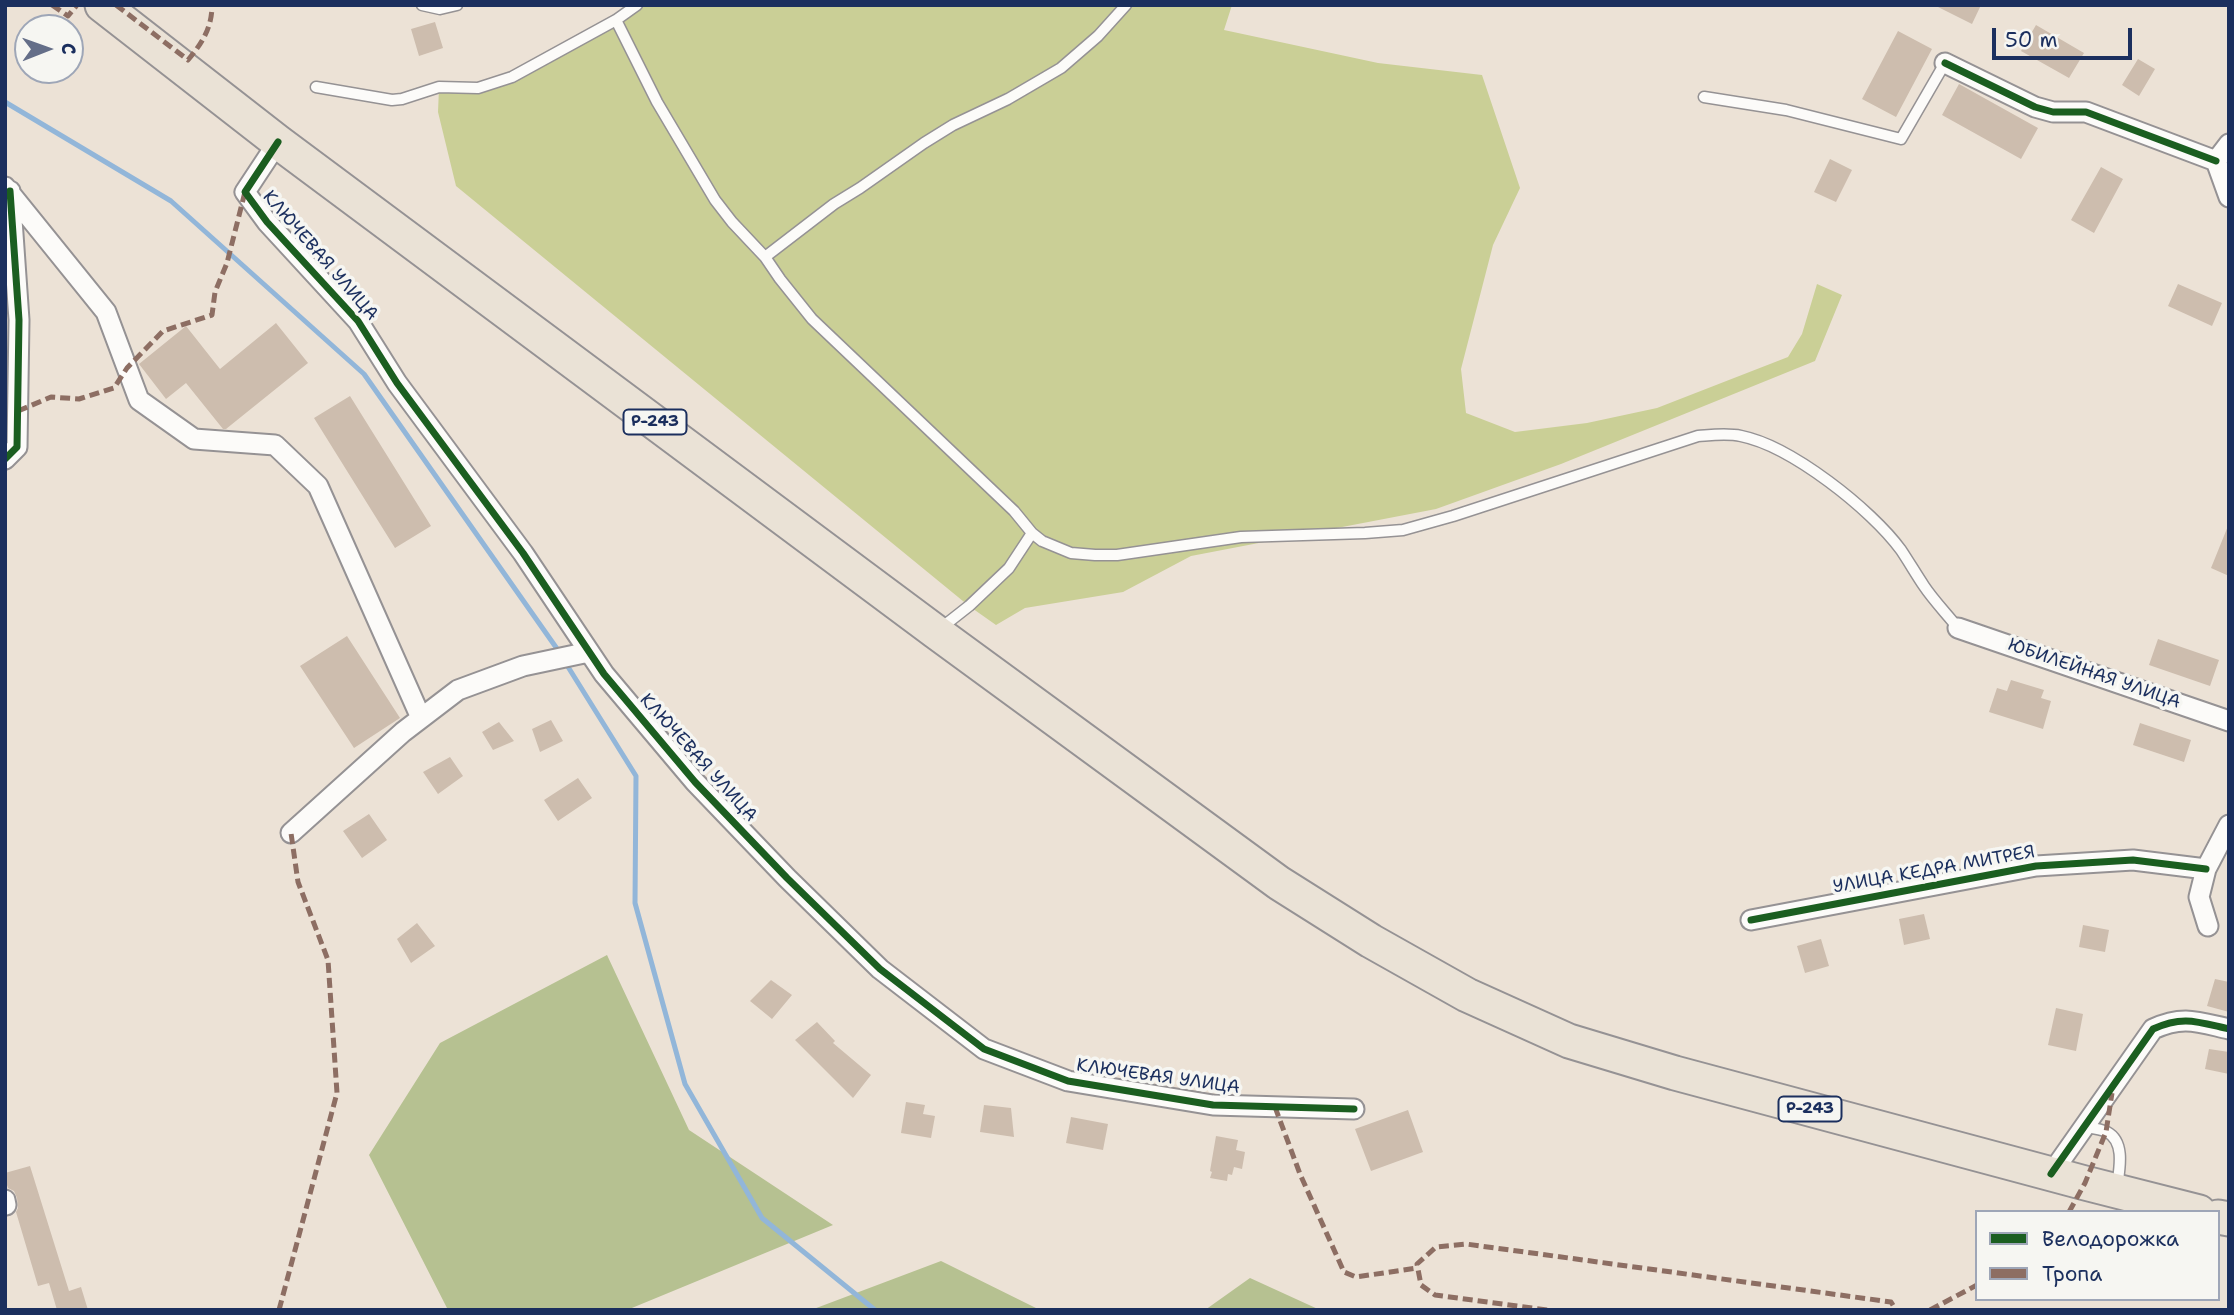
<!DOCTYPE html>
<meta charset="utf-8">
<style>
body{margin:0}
#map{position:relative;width:2234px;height:1315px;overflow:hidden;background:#ece2d6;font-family:"Shantell Sans",sans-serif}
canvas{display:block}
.frame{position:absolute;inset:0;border:7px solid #1b2f5e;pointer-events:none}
.legend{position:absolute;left:1975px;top:1210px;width:245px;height:91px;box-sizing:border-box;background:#f6f6f2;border:2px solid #9ea6b7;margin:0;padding:9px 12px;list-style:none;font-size:21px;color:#1b2f5e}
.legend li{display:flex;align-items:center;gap:14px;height:35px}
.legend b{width:35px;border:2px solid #9ea6b7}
.north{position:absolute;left:14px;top:14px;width:70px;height:70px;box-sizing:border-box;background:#f6f6f2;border:2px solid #9ea6b7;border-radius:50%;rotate:89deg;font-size:19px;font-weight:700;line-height:28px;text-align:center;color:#1b2f5e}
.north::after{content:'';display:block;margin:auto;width:24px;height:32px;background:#646e88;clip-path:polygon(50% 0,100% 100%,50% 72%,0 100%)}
.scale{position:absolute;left:1992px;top:28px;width:140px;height:32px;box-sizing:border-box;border:4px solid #1b2f5e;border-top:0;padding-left:9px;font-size:21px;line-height:24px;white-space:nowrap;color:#1b2f5e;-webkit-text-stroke:5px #f6f6f2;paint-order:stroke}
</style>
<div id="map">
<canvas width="2234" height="1315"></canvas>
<div class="frame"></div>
<ul class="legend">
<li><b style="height:9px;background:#1b5e20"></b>Велодорожка</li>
<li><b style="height:9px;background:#8d6e63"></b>Тропа</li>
</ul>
<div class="north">С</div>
<div class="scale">50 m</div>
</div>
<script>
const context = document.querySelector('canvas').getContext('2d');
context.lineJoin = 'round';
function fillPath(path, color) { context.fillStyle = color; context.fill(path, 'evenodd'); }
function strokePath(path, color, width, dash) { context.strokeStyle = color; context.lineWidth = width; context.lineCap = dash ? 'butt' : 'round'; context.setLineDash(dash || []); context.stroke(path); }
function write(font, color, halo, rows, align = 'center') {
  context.font = font + ' "Shantell Sans",sans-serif'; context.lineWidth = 7; context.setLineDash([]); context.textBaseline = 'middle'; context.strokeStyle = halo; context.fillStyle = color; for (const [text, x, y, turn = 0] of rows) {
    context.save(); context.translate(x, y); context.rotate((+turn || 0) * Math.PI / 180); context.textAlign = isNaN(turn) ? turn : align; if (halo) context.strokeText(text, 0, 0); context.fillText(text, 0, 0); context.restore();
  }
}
fillPath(new Path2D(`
 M637 5H1232L1224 30 1378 63 1482 75 1520 188 1493 245 1461 369 1466 413 1515 432 1587 423 1657 408 1788 357 1802 334 1817 284 1842 295 1815 361 1561 464 1436 509 1191 556 1123 592 1025 608 996 625 969 606 456 186 438 112 439 88 495 83Z`), '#cacf96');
fillPath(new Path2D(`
 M607 955 689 1130 833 1225 627 1310H448L369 1155 440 1043Z
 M941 1261 1040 1310H811Z
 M1250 1278 1320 1310H1205Z`), '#b6c191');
strokePath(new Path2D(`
 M5 102 171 201 364 374 560 653
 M565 662 636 776 635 903 685 1084 762 1218 875 1310`), '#92b6d9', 5);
fillPath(new Path2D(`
 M1934 5H1981L1972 24Z
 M435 22 443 48 419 56 411 29Z
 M2036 25 2084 53 2069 78 2021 51Z
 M1898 31 1932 49 1896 117 1862 99Z
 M2138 59 2155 69 2139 96 2122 85Z
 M1959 84 2038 128 2021 159 1942 115Z
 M1830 159 1852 170 1836 202 1814 192Z
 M2101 167 2123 179 2094 233 2071 220Z
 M2178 284 2222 303 2212 326 2168 306Z
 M276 323 308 363 226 429H223L186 383 166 399 139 364 186 326 220 369Z
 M350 396 431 526 395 548 314 418Z
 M2228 526H2229V576L2211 568Z
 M347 636 400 718 354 748 300 666Z
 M2158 639 2219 660 2210 686 2149 665Z
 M2011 680 2044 690 2041 698 2051 701 2043 729 1989 712 1997 688 2007 691Z
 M551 720 563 741 540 752 532 729Z
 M499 722 514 741 493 750 482 732Z
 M2140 723 2191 740 2184 762 2133 745Z
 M450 757 463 776 438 794 423 772Z
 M578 778 592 798 558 821 544 800Z
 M369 814 387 840 362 858 343 831Z
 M1924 914 1930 939 1904 945 1899 919Z
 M417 923 435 946 411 963 397 939Z
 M2083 925 2109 930 2105 952 2079 947Z
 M1821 939 1829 966 1805 973 1797 946Z
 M2215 979 2229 982V1012L2207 1006Z
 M771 980 792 995 772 1019 750 1001Z
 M2056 1008 2083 1014 2076 1051 2048 1045Z
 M817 1022 835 1041 833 1043 871 1075 853 1098 795 1040Z
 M2209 1049 2229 1052V1074L2205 1069Z
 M906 1102 925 1105 923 1114 935 1116 931 1138 901 1133Z
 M984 1105 1011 1108 1014 1137 980 1132Z
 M1408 1110 1423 1152 1371 1171 1355 1129Z
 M1071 1117 1108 1124 1103 1150 1066 1143Z
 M1216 1136 1238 1140 1236 1150 1245 1152 1242 1169 1234 1167 1232 1175 1228 1174 1227 1181 1210 1178 1212 1172 1210 1171Z
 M30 1166 69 1291 81 1287 88 1310H57L49 1283 38 1286 16 1212 18 1208 17 1198 14 1191 8 1188 5 1179V1173Z`), '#cdbdae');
const lane = new Path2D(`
 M422 5 440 9 457 5
 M616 20 657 102 715 200 732 222 765 257 780 279 812 319 1014 511 1032 533 1042 541 1071 553 1095 555H1117L1241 537 1365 533 1403 530 1453 516 1698 436C1712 435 1727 433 1741 436 1791 446 1871 509 1901 550 1909 562 1916 574 1924 586 1934 601 1947 614 1958 628
 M316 87 392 100 402 99 439 87 478 88 512 77 616 20 637 5
 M1704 97 1786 110 1901 139 1945 63
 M765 257 834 204 860 188 924 143 953 125 1008 99 1061 68 1098 36 1126 5
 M941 628 969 606 1009 568 1032 533
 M2084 1127C2091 1128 2101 1129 2107 1132 2126 1142 2119 1171 2117 1187`);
const street = new Path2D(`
 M1945 63 2035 107 2053 112H2086L2216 161
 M278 142 245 192 267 222 358 321 397 383 523 553 604 674 695 782 787 878 880 969 984 1049 1068 1081 1213 1105 1354 1109
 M2216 161 2229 197
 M2216 161 2229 144
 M5 187 106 312 139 400 194 439 275 445 318 486 421 718
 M5 459 17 447 19 320 10 191
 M1958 628 2229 721
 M291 833 403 732 458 690 523 666 589 652
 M1751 920 2036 866 2133 860 2206 869
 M2208 926 2199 897 2206 869 2229 825
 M2051 1174 2153 1029C2183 1015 2198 1022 2229 1029
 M5 1200 6 1205`);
const highway = new Path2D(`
 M102 5 278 142 936 632 1279 883 1371 941 1467 995 1569 1041 1675 1073 2085 1183 2199 1212
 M2218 1217 2229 1219`);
strokePath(lane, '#959294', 13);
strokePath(street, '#959294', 23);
strokePath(highway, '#959294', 37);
strokePath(lane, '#fcfbf9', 10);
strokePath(street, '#fcfbf9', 19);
strokePath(highway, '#eae2d6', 33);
strokePath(new Path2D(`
 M52 5 68 16 77 5
 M116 5 188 60C202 43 212 28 212 5
 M18 411 51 397 79 399 114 388 127 368 163 331 212 315 215 292 227 263 245 192
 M1275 1107 1300 1174 1344 1272 1356 1277 1417 1268
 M2069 1212 2085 1183 2106 1132 2112 1093
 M279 1310 337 1093 328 960 298 882 291 833
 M1547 1310 1435 1295 1421 1285 1417 1264 1436 1247 1466 1244 1891 1302 1896 1310
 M1930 1310 1977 1285`), '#8d6e63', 5, [10, 5]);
strokePath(new Path2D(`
 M1945 63 2035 107 2053 112H2086L2216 161
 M278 142 245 192 267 222 358 321 397 383 523 553 604 674 695 782 787 878 880 969 984 1049 1068 1081 1213 1105 1354 1109
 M5 459 17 447 19 320 10 191
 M1751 920 2036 866 2133 860 2206 869
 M2051 1174 2153 1029C2183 1015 2198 1022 2229 1029`), '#1b5e20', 7);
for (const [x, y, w] of [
 [655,422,63],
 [1810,1109,63]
]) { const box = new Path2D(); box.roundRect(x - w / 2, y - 12.5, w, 25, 5); context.fillStyle = '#f6f6f2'; context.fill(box); strokePath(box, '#1b2f5e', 2); }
write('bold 16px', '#1b2f5e', null, [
 ["Р-243",655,422],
 ["Р-243",1810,1109]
]);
write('18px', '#1b2f5e', '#f6f6f2', [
 ["КЛЮЧЕВАЯ УЛИЦА",320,256,49],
 ["ЮБИЛЕЙНАЯ УЛИЦА",2094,674,19],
 ["КЛЮЧЕВАЯ УЛИЦА",698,758,48],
 ["УЛИЦА КЕДРА МИТРЕЯ",1934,870,-10],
 ["КЛЮЧЕВАЯ УЛИЦА",1158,1077,8]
]);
</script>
